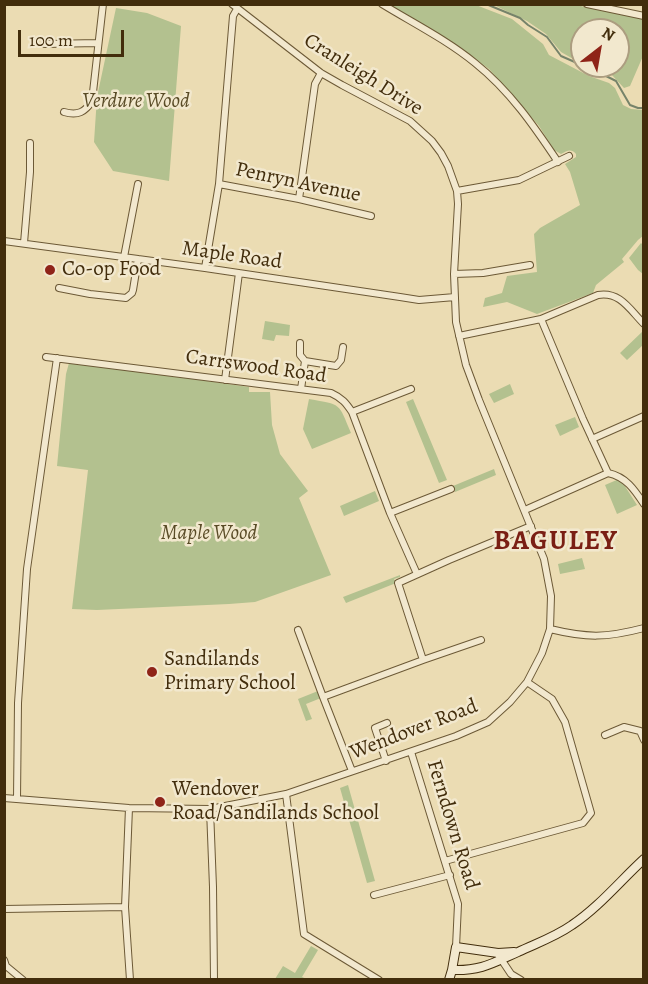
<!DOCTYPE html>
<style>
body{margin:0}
#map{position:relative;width:648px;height:984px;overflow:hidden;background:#ebdcb3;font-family:Alegreya,serif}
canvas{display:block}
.frame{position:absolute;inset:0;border:6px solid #422d0c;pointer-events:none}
.north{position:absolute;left:570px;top:18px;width:60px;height:60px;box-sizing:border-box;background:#f2e8ce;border:2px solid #ac9d80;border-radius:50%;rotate:31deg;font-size:16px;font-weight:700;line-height:24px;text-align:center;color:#422d0c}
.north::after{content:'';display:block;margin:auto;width:21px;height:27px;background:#8f2418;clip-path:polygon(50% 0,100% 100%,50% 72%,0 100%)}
.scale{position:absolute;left:18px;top:30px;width:106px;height:27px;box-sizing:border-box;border:3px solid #422d0c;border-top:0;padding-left:8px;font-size:18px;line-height:21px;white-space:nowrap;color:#422d0c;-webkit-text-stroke:4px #f2e8ce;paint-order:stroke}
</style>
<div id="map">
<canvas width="648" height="984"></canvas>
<div class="frame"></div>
<div class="north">N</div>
<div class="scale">100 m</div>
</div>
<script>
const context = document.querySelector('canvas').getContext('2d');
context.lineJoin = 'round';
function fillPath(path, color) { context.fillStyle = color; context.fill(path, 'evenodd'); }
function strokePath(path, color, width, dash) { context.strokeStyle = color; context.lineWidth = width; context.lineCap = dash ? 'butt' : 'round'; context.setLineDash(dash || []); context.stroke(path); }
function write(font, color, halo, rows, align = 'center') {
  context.font = font + ' Alegreya,serif'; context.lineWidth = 5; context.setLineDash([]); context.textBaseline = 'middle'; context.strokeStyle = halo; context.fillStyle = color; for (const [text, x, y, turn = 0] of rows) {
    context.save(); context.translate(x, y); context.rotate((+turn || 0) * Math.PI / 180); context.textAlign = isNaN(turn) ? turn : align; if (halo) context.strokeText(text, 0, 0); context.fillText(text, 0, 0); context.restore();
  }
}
fillPath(new Path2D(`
 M388 5H476L512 19 543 44 549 55 589 76 609 83 615 88 623 105 631 109 643 110V236L638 240 622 259 624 262 596 285 593 293 537 314 507 302 483 307 485 298 502 293 507 276 537 272 534 234 540 228 580 205 570 172 565 164 576 157V154C571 148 567 151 561 154L554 150 539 126 489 69 455 44Z
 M494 5H576L643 19V56L630 86 624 88 611 74 599 72 586 66H618V30H582V64L561 52 546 34 527 21Z
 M116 8 147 13 181 26 169 181 113 171 94 142 97 97Z
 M641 243 643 245V274L638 270 629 258Z
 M265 321 290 325 289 336 276 335 274 341 262 339Z
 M643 331V345L627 360 620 353Z
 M74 362 249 387V392H270L272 425 280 454 308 491 299 498 331 575 255 602 229 604 97 610 72 609 88 470 57 466 66 374 69 363Z
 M510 384 514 394 494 403 489 394Z
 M309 399C342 405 338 402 351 433L312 449 303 429Z
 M413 399 447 480 439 483 406 402Z
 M575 417 579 427 560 436 555 425Z
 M494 469 496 475 455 492 453 486Z
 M619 479 621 480 637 505 617 514 605 485Z
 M375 491 379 501 344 516 340 506Z
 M582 558 585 569 560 574 558 564Z
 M400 575V577L394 579 396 583 346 603 343 597Z
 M318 691 321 698 306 704 312 719 306 721 298 699Z
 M348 785 375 881 367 883 340 788Z
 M311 946 318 950 302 977 307 979H275L283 966 295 973Z`), '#b3c18f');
strokePath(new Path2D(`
 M486 4 520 18 528 25 547 37 561 56 577 63 594 73 602 74 616 81 630 105 638 108H644`), '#76836a', 2);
const street = new Path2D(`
 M382 4C413 23 447 40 475 63 510 91 534 126 558 162
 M587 4 644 16
 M45 44 98 43
 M64 112C78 116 85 112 92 101L103 4
 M219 184 299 199 371 216
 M457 191 519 180 569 156
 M299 199 315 84 321 73
 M4 241 205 268 400 297 419 300 455 297
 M24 243 30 172V143
 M124 257 138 184
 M205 268 219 184 233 16 237 9
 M454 274 483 273 530 265
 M59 288 90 294 126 298 132 293 133 290 138 259
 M541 319 583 419 608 473
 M459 336 541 319 598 295C620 291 630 310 644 324
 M300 343V355L305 361 301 389
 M46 357 331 393C342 398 346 403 352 412L390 513 417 574
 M305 361 336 366 341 360 343 347
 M225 380 239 273
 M352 412 411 389
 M592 439 644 416
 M525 510 608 473C626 477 634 489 644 504
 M390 513 451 489
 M550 629C587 638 606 638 644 628
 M298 630 323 697
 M423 660 481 640
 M605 735 624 727 640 731 644 740
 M411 752 458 904 456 947
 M386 761 375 728 387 723
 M352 771 323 697 423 660 398 583 449 560 531 526
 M286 794 304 934 379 980
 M4 798 129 808 210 809 286 794 456 736 488 722 510 702 527 682 542 653 550 629 551 596 544 559 479 400 466 365 456 322 454 274 458 204 457 191 448 166 441 153 432 141 410 121 342 85 321 73 232 4
 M17 799 18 703 27 569 57 358
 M129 808 125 907 130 980
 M210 809 213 887 214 980
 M445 861 583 823 591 813 565 722 552 699 527 682
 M374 895 450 875
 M4 909 125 907
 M499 956 511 974 521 980
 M4 960 6 966 23 980`);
const secondary = new Path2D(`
 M452 970C481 971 493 963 518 952 537 943 555 937 572 925 599 907 620 881 644 859
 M449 980 452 970 456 947 498 953 514 952`);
strokePath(street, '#6c5936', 8);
strokePath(secondary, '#422d0c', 10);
strokePath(street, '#f2e8ce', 6);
strokePath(secondary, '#f2e8ce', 8);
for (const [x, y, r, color] of [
 [50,270,6,"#8f2418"],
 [152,672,6,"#8f2418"],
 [160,802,6,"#8f2418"]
]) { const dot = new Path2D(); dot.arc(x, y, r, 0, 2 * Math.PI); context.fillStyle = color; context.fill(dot); strokePath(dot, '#f2e8ce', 2); }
write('21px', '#422d0c', '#f2e8ce', [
 ["Cranleigh Drive",363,75,32],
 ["Penryn Avenue",298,183,12],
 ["Maple Road",232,256,8],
 ["Carrswood Road",256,367,8],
 ["Wendover Road",414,730,-21],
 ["Ferndown Road",452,825,73]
]);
write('italic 21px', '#594b26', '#f2e8ce', [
 ["Verdure Wood",136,102],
 ["Maple Wood",209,534]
]);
write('21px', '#422d0c', '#f2e8ce', [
 ["Co-op Food",62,270],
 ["Sandilands",164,660],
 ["Primary School",164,684],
 ["Wendover",172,790],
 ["Road/Sandilands School",172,814]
], 'left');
context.letterSpacing = '1.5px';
write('bold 27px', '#7a1f14', '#f2e8ce', [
 ["BAGULEY",556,542]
]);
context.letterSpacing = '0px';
</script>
